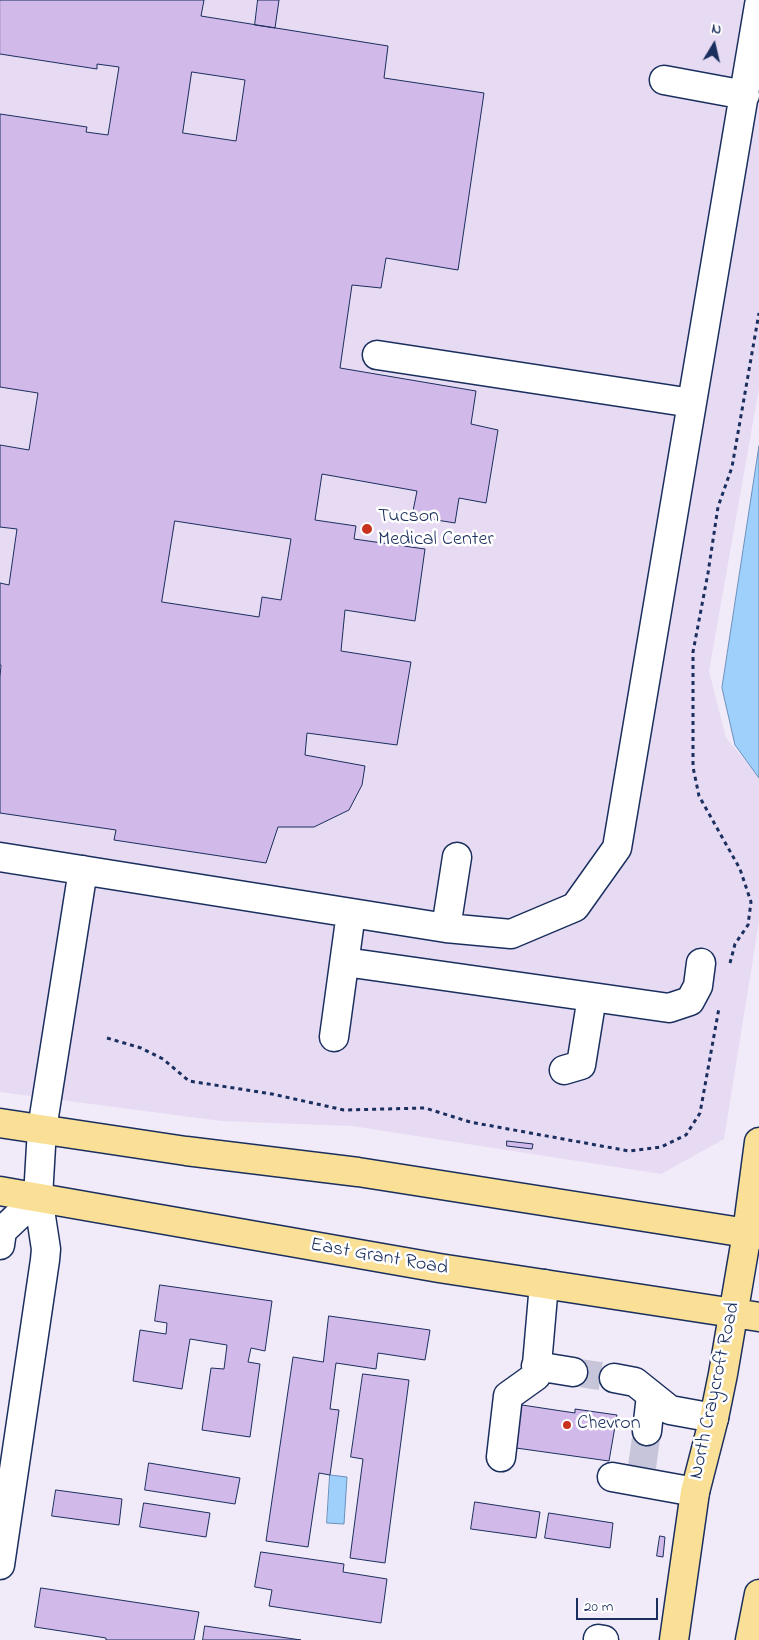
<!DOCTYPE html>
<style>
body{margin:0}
#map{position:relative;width:759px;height:1640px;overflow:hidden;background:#f1eaf8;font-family:"Indie Flower",sans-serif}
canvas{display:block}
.north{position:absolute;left:689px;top:20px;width:50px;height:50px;-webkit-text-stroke:4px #fff;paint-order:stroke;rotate:9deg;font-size:14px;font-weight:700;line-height:20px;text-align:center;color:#1b2f5e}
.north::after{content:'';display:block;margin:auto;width:18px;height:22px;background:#1b2f5e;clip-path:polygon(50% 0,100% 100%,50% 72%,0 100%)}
.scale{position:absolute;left:576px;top:1598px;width:82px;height:22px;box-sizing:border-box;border:2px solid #1b2f5e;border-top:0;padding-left:6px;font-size:15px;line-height:18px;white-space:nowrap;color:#1b2f5e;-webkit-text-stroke:4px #fff;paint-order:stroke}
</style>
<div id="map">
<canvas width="759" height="1640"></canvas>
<div class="north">N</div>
<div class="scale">20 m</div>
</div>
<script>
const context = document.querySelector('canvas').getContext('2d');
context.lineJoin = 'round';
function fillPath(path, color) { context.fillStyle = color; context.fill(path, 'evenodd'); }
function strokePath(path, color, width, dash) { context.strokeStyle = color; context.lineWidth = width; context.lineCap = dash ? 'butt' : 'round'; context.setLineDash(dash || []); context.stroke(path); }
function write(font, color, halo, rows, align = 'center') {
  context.font = font + ' "Indie Flower",sans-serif'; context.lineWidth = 5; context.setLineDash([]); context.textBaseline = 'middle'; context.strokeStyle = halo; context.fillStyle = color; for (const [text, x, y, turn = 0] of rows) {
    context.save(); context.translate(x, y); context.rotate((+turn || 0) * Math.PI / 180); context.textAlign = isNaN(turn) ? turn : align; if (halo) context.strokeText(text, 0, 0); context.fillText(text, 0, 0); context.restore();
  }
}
fillPath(new Path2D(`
 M0 0H759V388L709 671 726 738 759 777V921L724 1139 661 1174 352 1126 221 1121 0 1092Z`), '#e7dbf4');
const water = new Path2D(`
 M759 446V778L735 745 722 688Z
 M330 1475 347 1477 344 1524 327 1523Z`);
fillPath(water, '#9fd0fc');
strokePath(water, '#6a90bd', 1);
const building = new Path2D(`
 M0 0H204L201 16 388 46 384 78 484 93 458 270 386 258 381 288 352 285 340 368 476 391 471 424 498 430 486 503 459 498 455 523 412 516 417 491 322 474 315 520 356 526 354 539 425 549 415 621 345 610 341 651 411 662 397 745 307 733 305 755 365 766 362 785 349 810 314 827H278L266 863 114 840 116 830 0 813V677L1 665H0V583L9 585 17 529 0 527V445L29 450 38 393 0 387V114L87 127 86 132 108 135 119 67 97 64V69L0 54ZM192 72 245 80 236 141 183 133ZM175 521 291 539 281 600 262 597 259 617 162 602Z
 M258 0H279L275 28 255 25Z
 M507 1141 533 1144 532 1149 507 1146Z
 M160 1285 272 1301 265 1351 251 1348 248 1362 260 1364 250 1437 202 1430 211 1368 224 1369 227 1345 190 1339 182 1389 133 1381 140 1330 166 1334 167 1323 155 1321Z
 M329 1316 430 1330 425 1360 378 1353 376 1369 336 1363 330 1409 339 1410 330 1475 319 1473 308 1547 266 1541 293 1357 323 1362Z
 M363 1374 409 1380 385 1563 350 1558 363 1459 351 1457Z
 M522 1405 575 1413V1409L617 1415 609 1461 516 1448Z
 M149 1463 240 1478 235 1504 145 1490Z
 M56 1490 122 1499 119 1525 52 1516Z
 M475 1502 540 1512 536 1538 471 1529Z
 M144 1503 210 1513 206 1537 140 1527Z
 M549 1513 613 1523 610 1548 545 1538Z
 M660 1536 665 1537 663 1557 657 1556Z
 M261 1552 344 1564 343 1572 387 1579 381 1623 269 1606 272 1590 255 1587Z
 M41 1588 199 1612 194 1640H106V1638L35 1627Z
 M205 1626 301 1640H203Z`);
fillPath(building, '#d1b9e9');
strokePath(building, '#1b2f5e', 1);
strokePath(new Path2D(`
 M573 1372 614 1378
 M642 1467 647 1431`), '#c6c5d9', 28, [28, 14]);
const minor = new Path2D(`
 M664 80 745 95
 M377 355 692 403
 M0 857 446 928 511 934 575 907 617 848 759 5
 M446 928 457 857
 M345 962 592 997 581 1065 564 1070
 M592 997 669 1008 690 1001 698 986 701 963
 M334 1037 351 913
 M38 1197 42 1129 83 870
 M0 1245 2 1231 38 1197 46 1249 45 1260 0 1565
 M536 1366 573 1372
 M614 1378 635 1382 670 1410 714 1418
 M647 1431 651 1395
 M501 1457 508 1396 536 1376 544 1284
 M612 1477 695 1492
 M598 1639 604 1640`);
const major = new Path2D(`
 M0 1123 186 1151 358 1172 759 1235
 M0 1191 439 1268 759 1317
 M674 1640 695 1492 714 1418 723 1374 747 1233 759 1142
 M750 1640 759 1594`);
strokePath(minor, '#1b2f5e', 31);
strokePath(major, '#1b2f5e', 31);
strokePath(new Path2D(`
 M730 963 735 944 748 925 751 902 740 869 699 796 693 767V652L708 573 718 507 732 467 759 313
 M107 1038 141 1048 163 1059 189 1081 272 1094 344 1110 425 1108 470 1122 629 1151 661 1147 686 1135 700 1113 719 1008`), '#1b2f5e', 3, [4, 4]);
strokePath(minor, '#fff', 28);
strokePath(major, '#f9e096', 28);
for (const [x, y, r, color] of [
 [367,529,6,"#c8321e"],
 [567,1425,5,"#c8321e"]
]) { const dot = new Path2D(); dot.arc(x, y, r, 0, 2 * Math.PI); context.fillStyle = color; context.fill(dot); strokePath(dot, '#fff', 2); }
write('20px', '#1b2f5e', '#fff', [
 ["Tucson",378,518],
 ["Medical Center",378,541],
 ["Chevron",577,1425]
], 'left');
write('20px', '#1b2f5e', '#fff', [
 ["East Grant Road",379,1258,10],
 ["North Craycroft Road",716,1391,-78]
]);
</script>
